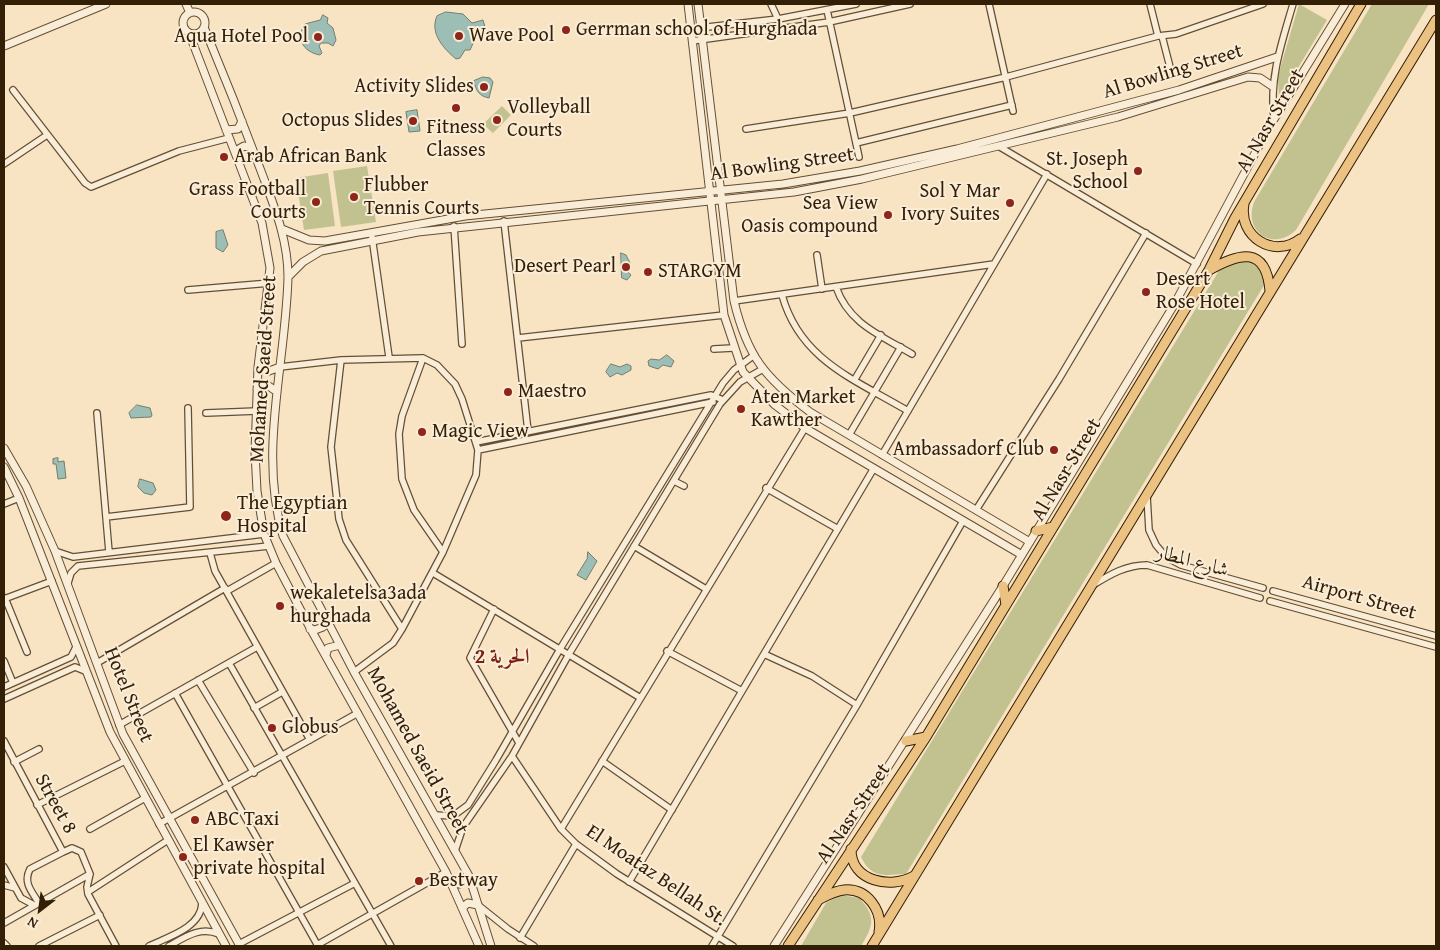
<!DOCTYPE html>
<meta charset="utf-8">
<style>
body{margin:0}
#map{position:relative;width:1440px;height:950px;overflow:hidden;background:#f8e3c3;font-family:"Gentium Book Plus",serif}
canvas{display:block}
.frame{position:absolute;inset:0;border:5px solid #331e06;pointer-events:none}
.north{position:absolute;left:15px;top:885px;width:50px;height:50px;-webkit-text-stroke:4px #faedd8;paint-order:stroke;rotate:210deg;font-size:14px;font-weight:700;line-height:20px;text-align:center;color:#331e06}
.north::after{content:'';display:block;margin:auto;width:18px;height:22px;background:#331e06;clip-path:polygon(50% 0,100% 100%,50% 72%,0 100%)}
</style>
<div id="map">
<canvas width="1440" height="950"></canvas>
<div class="frame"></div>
<div class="north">N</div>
</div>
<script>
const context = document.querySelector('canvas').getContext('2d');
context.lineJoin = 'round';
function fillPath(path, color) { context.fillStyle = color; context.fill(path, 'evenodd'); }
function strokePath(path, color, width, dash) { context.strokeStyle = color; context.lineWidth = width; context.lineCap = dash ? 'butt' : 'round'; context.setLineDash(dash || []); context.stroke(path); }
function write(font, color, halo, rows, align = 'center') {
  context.font = font + ' "Gentium Book Plus",Amiri,serif'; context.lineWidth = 4; context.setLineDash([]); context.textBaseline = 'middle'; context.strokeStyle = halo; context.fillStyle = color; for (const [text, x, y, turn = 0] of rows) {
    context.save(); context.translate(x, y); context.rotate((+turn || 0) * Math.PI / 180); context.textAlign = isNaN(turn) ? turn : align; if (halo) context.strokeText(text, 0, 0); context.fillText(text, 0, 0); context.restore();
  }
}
fillPath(new Path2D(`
 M1299 4 1327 20 1279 99 1278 76Z
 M1372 4H1429L1296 230C1273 252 1243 232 1254 202Z
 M502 106 511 115 493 133 483 124Z
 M367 166 376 222 341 227 333 171Z
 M328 173 335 226 304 230 296 178Z
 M1242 259 1257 265 1266 282 906 874C884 875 872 879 861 857L1220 269Z
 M841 895 859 898C877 916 873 927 861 946H801L826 903Z`), '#c2c290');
const water = new Path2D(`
 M446 12 463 14 472 23 483 20 487 34 475 39 470 50H465L460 58 456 59C444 49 429 33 437 16Z
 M323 15 328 18 327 23 333 28 336 40 333 46 328 43H321L319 46 322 53 320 55C303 52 295 38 305 24L320 20Z
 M483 77 490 78 493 82 489 98C479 96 476 91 474 81Z
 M417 110 420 131 409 132 406 112Z
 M223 230 228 245 223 252 216 248V232Z
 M621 253 626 255 630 263 627 271 631 275 627 280 622 278Z
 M667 355 674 361 671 367 663 365 658 369 649 366 648 361 651 359 659 360Z
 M611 364 620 367 627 364 631 366V370L622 375 617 373 610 377 606 372Z
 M137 405 150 408 152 415 151 417 131 418 129 413Z
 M58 458V462L64 461 66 478 58 479 56 464H53V459Z
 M140 479 153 483 156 490 152 495 144 493 138 487Z
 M588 552 597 561 586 580 577 575 587 559Z`);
fillPath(water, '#9dbeb4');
strokePath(water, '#737e6e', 1);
const minor = new Path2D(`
 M771 4 778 19
 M989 4 1013 111
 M1150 4 1158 36
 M827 10 859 157
 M690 29 778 19 856 4
 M1162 36 1171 71
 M692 41 829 22 910 4
 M13 90 85 183 91 187 179 151 229 138
 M1274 118C1269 78 1282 42 1293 4
 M746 129 850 113 1006 77 1158 36 1176 34 1263 4
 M856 143 1012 105
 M1000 147 1197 264
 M4 164 47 135
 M504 221 528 431
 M454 226 462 344
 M372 237 389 357
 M817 255 822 289
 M836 287C849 324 880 335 912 354
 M188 290 270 283
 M782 295C800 360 854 379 908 411
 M734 301 994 264
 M518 338 724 315
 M714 349 733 348
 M423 358 402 416 399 434 402 479 414 510 443 552
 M341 360 331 447 339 519 346 540 402 629
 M280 367 341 360 423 358 437 365 455 384 462 399 478 450 476 475 443 552 402 629 393 643 354 672
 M855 379 881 335
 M97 413 109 552
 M206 413 257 411
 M849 435 901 347
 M476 442 711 395 723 400
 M478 450 713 402
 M882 455 1047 174
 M674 481 684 486
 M766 488 838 529
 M1147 496 1149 530 1156 545 1166 557 1181 565 1263 588
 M4 504 19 498
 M976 510 1059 379 1146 233
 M106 517 190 507 188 408
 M634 546 706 589
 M55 551 73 557 264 534
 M210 553 215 571 310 740
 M433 573 639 697
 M68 583 71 573 78 566 269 546
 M1093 585C1111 574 1126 565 1147 565L1260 598
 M227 591 276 563
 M1273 591 1436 636
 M5 598 27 652
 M4 599 52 581
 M1270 601 1436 647
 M494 609 470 658 519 743
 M667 651 742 691
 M764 654 812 676 857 705
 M4 661 13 683
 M97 663 225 588
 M229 663 391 946
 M198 680 254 773
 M4 687 71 657 76 647
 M175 693 318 946
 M4 699 75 667 85 671
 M254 708 282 692
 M119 725 257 647
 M4 741 63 852 72 848 81 852 90 874 87 887 88 894 116 946
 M512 756 561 829 576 844 617 874 733 946
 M602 761 672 810
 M14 762 39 749
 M37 805 125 761
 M435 815 453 816 468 805 496 760 560 649 723 383 734 370 753 356
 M159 824 358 713
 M90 829 145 798
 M561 829 805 428
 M455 851 463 827 512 756 569 654 720 404 740 382 763 369
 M4 867 21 898 34 905
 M629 882 874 468
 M4 885 15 888
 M88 892 168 840
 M39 903C31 891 23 882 30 869L63 852
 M478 905 508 929 534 946
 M4 923 90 874
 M520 938 576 844
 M4 943 7 946
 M239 944 355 883
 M317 945 446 872
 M39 946 100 915
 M149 946C168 937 201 928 202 903
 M169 946C185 937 200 926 219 934
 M712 946 857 705 963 521`);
const tertiary = new Path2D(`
 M186 4 190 13
 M688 4 724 315 743 372 775 405 805 428 1022 555
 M698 4 734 301C747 356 765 378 810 412L1030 542
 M183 23a11 11 0 1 1 22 0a11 11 0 1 1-22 0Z
 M204 27C224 75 243 123 261 171 274 206 288 239 288 277 286 363 258 451 283 536L354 672 469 876 491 946
 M189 33 262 223 270 268 258 367 255 452 257 491 264 534 276 563 309 626 446 872 479 946
 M4 46 106 4
 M226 130 238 129 242 121
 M236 154 237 150 244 146 252 148
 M282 229 309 240 325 241 465 216 783 184 860 171 957 149 1179 90 1277 57
 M288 277 303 262 321 251 418 232 794 192 862 179 1118 117 1248 77 1260 78 1272 86
 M258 367 269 371 280 367
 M257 389 267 385 276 391
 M4 448 26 486 55 551 123 734 240 946
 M4 467 19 498 110 732 226 946
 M310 629 315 630 323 627 326 619
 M326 655 328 648 340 645
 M452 883 460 884 469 876
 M462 908 468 903 478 905
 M774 946 1003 586 1174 305 1268 129 1345 4`);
const primary = new Path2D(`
 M1244 204C1238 237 1274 259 1300 239
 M1209 270C1239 253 1266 245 1270 291
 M1036 531 1053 527
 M1003 586 1006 605
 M906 741 926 737
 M851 849C851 882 891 889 914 876
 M818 900C826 896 834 891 844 890 867 888 883 910 879 932
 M788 946 926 737 1209 270 1235 218 1361 4
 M872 946 1436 20`);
strokePath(minor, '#644f35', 8);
strokePath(tertiary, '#644f35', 9);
strokePath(primary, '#331e06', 11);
strokePath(minor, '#faedd8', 5.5);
strokePath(tertiary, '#faedd8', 7);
strokePath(primary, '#ecc282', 9);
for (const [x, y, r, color] of [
 [566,30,5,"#8f2418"],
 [459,36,5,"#8f2418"],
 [318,37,5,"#8f2418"],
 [484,87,5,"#8f2418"],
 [456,108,5,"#8f2418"],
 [497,120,5,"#8f2418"],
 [413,121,5,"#8f2418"],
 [224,157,5,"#8f2418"],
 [1138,171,5,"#8f2418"],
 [354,197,5,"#8f2418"],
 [316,202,5,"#8f2418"],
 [1010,203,5,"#8f2418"],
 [888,215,5,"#8f2418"],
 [626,267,5,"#8f2418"],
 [648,272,5,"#8f2418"],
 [1146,292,5,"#8f2418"],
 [508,392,5,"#8f2418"],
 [741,409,5,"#8f2418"],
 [422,432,5,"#8f2418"],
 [1054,450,5,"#8f2418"],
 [226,516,6,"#8f2418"],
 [280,606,5,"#8f2418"],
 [272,728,5,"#8f2418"],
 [195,820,5,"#8f2418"],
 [183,857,5,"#8f2418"],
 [419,881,5,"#8f2418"]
]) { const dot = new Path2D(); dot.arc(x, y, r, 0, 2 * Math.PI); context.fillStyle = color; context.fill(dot); strokePath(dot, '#faedd8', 2); }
write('20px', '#331e06', '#faedd8', [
 ["Gerrman school of Hurghada",576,30],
 ["Wave Pool",469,36],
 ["Aqua Hotel Pool",308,37,"right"],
 ["Activity Slides",474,87,"right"],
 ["Volleyball",507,108],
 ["Courts",507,131],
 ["Octopus Slides",403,121,"right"],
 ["Fitness",456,128,"center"],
 ["Classes",456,151,"center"],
 ["Arab African Bank",234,157],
 ["St. Joseph",1128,160,"right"],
 ["School",1128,183,"right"],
 ["Flubber",364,186],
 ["Tennis Courts",364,209],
 ["Grass Football",306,190,"right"],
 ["Courts",306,213,"right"],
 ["Sol Y Mar",1000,192,"right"],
 ["Ivory Suites",1000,215,"right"],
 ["Sea View",878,204,"right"],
 ["Oasis compound",878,227,"right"],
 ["Desert Pearl",616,267,"right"],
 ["STARGYM",658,272],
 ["Desert",1156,280],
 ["Rose Hotel",1156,303],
 ["Maestro",518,392],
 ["Aten Market",751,398],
 ["Kawther",751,421],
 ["Magic View",432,432],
 ["Ambassadorf Club",1044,450,"right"],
 ["The Egyptian",237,504],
 ["Hospital",237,527],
 ["wekaletelsa3ada",290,594],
 ["hurghada",290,617],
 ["Globus",282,728],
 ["ABC Taxi",205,820],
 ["El Kawser",193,846],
 ["private hospital",193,869],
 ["Bestway",429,881]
], 'left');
write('20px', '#331e06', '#faedd8', [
 ["Al Bowling Street",1173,72,-17],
 ["Al Nasr Street",1271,121,-60],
 ["Al Bowling Street",782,165,-8],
 ["Mohamed Saeid Street",264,369,-86],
 ["Al Nasr Street",1067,470,-59],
 ["شارع المطار",1192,562,15],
 ["Airport Street",1359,598,16],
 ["Hotel Street",128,695,68],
 ["Mohamed Saeid Street",417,751,61],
 ["Street 8",55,804,61],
 ["Al Nasr Street",854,814,-56],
 ["El Moataz Bellah St.",656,876,34]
]);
write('bold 21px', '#7a1f14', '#faedd8', [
 ["الحرية 2",502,658]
]);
</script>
